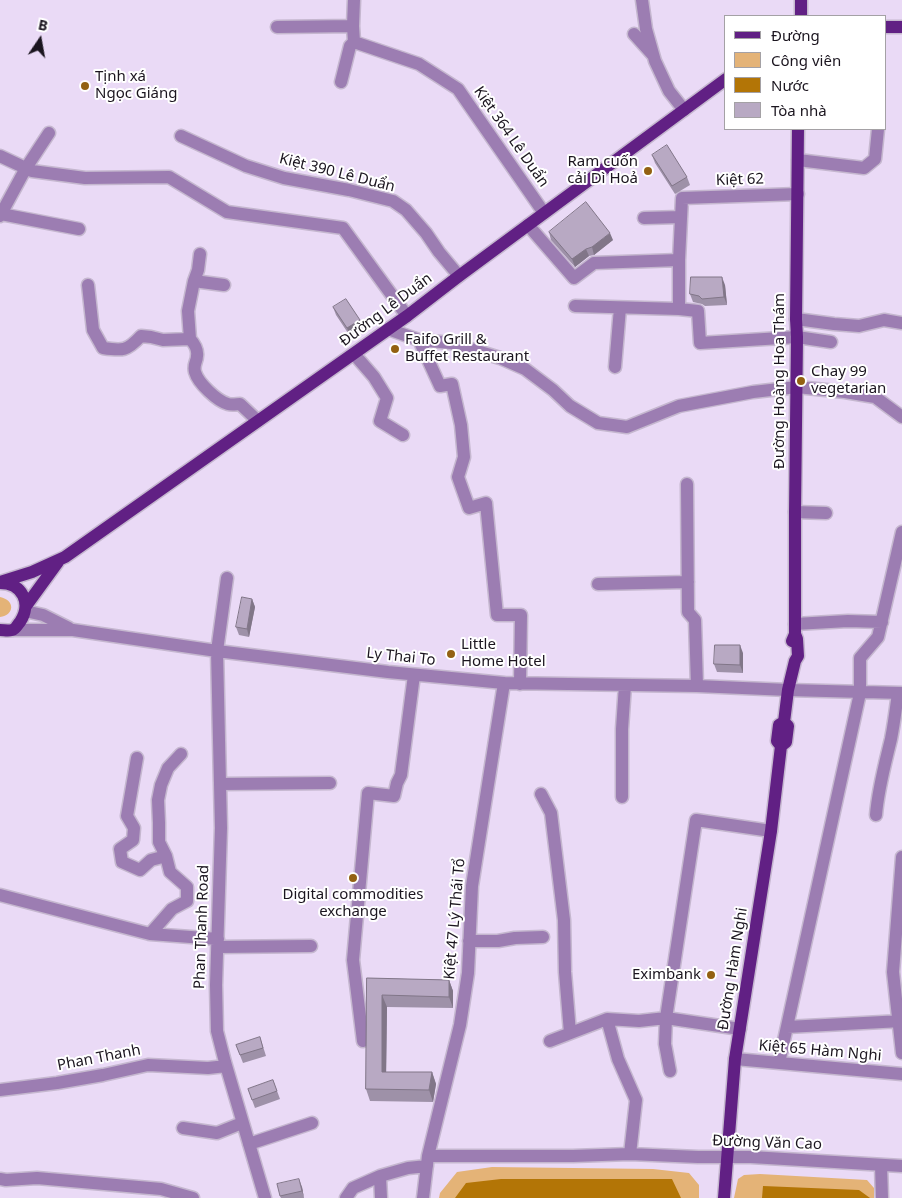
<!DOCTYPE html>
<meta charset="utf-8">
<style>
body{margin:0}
#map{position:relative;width:902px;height:1198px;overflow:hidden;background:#eadaf6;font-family:"Noto Sans",sans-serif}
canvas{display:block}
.legend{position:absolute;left:724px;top:15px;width:162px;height:115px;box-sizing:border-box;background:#fff;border:1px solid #a4a1a5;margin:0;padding:6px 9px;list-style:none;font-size:15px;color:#1b151f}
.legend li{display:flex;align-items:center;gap:10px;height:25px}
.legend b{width:25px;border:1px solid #a4a1a5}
.north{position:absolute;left:15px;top:15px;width:50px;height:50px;-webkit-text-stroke:4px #fff;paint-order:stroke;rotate:12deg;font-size:14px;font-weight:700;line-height:20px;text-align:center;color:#1b151f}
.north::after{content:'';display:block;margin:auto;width:18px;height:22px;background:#1b151f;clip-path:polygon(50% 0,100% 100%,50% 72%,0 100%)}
</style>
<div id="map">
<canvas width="902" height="1198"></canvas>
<ul class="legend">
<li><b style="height:6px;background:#612084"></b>Đường</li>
<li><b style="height:14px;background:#e4b377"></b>Công viên</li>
<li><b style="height:14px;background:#b37506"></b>Nước</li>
<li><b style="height:14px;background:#b8a9c3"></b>Tòa nhà</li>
</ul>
<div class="north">B</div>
</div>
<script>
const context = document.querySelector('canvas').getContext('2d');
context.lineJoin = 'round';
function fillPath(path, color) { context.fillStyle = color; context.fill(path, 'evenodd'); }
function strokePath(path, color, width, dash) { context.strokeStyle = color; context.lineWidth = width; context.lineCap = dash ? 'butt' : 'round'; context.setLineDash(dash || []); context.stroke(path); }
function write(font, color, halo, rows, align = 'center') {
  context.font = font + ' "Noto Sans",sans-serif'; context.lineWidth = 4; context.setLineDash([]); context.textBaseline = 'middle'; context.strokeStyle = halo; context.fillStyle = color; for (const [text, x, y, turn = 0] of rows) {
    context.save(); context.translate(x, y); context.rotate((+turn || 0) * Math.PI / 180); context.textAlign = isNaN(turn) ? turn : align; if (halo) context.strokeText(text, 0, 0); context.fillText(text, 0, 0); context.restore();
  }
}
fillPath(new Path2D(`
 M0 597C15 600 15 615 0 617Z
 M492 1167 653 1169 689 1173 699 1185V1198H439L440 1193 457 1172Z
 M760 1174 867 1180 874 1188V1198H734L738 1179 744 1175Z`), '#e4b377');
fillPath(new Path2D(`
 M501 1179H672L681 1198H455L466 1183Z
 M763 1186 859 1190 870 1198H762Z`), '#b37506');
const minor = new Path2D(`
 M354 0 353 26 354 42 419 64 458 89 544 213
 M642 0 646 29 655 61 669 91 684 110
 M277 27 353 26
 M634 34 652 54
 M341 82 350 46 354 42
 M181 136 246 166 284 178 349 190 393 201 406 210 426 233 439 252 459 276
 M0 156 32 171 85 178 169 177 227 212 343 228 407 316
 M798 160 864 168 875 159 878 129
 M798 194 682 198 679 260V309L698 311 700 343 797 337 831 342
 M1 214 79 229
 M0 216 26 168 49 133
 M644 218 681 217
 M528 225 574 278 594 263 679 260
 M194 281 224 285
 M88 285 93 330 103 348C123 351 127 351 141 336L151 337 163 340 190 339C194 343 198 350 197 356 197 362 193 364 195 372 198 383 217 401 228 404 232 405 237 404 240 404L258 421
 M575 306 679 309
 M796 319 834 324 859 326 884 320 902 323
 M388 329 419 340 451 343 500 358 525 369 553 390 570 406 598 423 627 427 679 406 753 392 797 387 845 392 875 397 902 417
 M190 339 188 311 194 281 198 270 200 254
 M419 340 440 386 452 384 461 425 464 457 458 477 469 508 486 503 497 615H521L520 684
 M354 354 374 377 387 398 380 421 403 435
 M615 367 620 308
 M687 484 688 612 695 620 697 686
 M795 512 826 513
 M227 578 217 651 221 828 216 985 217 1031 225 1062 265 1198
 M598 584 688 582
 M25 611 43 615 69 628
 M795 624 848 621 882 622
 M13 630H73L217 651 388 672 504 683 697 686 788 690 902 693
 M137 758 127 816 134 828 133 840 120 849 122 862 140 870 151 860 166 856
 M221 784 330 783
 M541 794 551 813 564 920 565 972 570 1033
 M622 797V729L625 685
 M876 815C878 789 885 764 891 739 894 724 896 708 898 693
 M902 857 893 972 902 1053
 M0 895 150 934 218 939
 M150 934 172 909 187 901V887L170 872 166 856 159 842V823L158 800 161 785 168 768 181 754
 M469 941H498L515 938 543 937
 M218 947 311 946
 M607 1019 618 1059 636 1100 630 1154
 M787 1027 902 1021
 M363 1041 353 960 368 793 394 796 397 783 401 775 414 675
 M550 1041 607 1019 639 1021 666 1018 740 1029
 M735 1059 902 1074
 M779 1063 860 693V658L878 637 902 532
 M670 1071 665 1044 666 1018 696 820 771 831
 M0 1090 57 1083 103 1075 148 1065 208 1068 226 1066
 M183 1128 217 1133 242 1123
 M249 1144 312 1123
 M428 1156H573L630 1154 698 1157H751L902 1166
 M881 1165 882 1198
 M380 1176 381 1198
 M0 1179 6 1180 37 1178 161 1189 193 1198
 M346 1198 353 1188 380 1176 408 1168 427 1166
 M423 1198 428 1156 460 1025 468 973 472 886 504 683`);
const major = new Path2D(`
 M801 0V16
 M886 27H902
 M0 582 32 572 65 557 407 316 459 276 726 79
 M0 583C23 583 32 604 20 622 17 625 16 629 12 630 8 631 4 630 0 630
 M26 606 58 562
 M792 641 795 634V512L797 337 796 319 798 129
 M781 746 777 741 779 725 784 722
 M724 1198 735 1059 771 831 781 746 786 742 788 726 784 722 788 690 795 661 798 656 797 639 795 634`);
strokePath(minor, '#c5b7cf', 15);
strokePath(major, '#c5b7cf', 15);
strokePath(minor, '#9c7db2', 12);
strokePath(major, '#612084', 12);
fillPath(new Path2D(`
 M652 155 687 177 690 185 675 194 655 163Z
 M549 232 613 240 594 255 589 256 575 267 551 240Z
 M725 285 727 305 705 306 702 304 693 302 690 294Z
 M333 307 360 320 362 327 350 336 336 315Z
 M252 599 255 607 249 637 239 635 236 627Z
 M743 653V673L717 672 714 664Z
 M367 978 449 980 453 991V1008L387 1007 386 1072H432L436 1084 433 1102 370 1101 366 1089Z
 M260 1037 266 1056 243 1063 236 1045Z
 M273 1080 280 1099 255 1108 248 1089Z
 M302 1187 304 1198H281L280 1196Z`), '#9e91a8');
fillPath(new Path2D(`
 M610 233 613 240 594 255 592 247Z
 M586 249 589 256 575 267 572 259Z
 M722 277 725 285 727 305 724 297Z
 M360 320 362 327 350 336 347 328Z
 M252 599 255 607 249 637 247 629Z
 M740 645 743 653V673L740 665Z
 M449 980 453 991V1008L449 997Z
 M382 995 387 1007 386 1083 382 1072Z
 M432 1072 436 1084 433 1102 429 1090Z
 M299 1179 302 1187 304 1198 302 1191Z`), '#817688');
const building = new Path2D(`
 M667 145 687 177 672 186 652 155Z
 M586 202 610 233 592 247 586 249 572 259 549 232Z
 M691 277H722L724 297 702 299 699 296 690 294Z
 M346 299 360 320 347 328 333 307Z
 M242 597 252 599 247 629 236 627Z
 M715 645H740V665L714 664Z
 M367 978 449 980V997L382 995V1072H432L429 1090 366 1089Z
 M260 1037 263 1048 240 1055 236 1045Z
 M273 1080 277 1091 252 1100 248 1089Z
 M299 1179 302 1191 280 1196 277 1184Z`);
fillPath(building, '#b8a9c3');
strokePath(building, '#817688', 1);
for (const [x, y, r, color] of [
 [85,86,5,"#936112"],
 [648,171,5,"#936112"],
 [395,349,5,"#936112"],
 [801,381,5,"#936112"],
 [451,654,5,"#936112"],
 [353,878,5,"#936112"],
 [711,975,5,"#936112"]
]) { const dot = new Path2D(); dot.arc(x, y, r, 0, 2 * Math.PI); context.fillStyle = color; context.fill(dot); strokePath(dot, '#fff', 2); }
write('15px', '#1b151f', '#fff', [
 ["Tịnh xá",95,77],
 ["Ngọc Giáng",95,94],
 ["Ram cuốn",638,162,"right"],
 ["cải Dì Hoả",638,179,"right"],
 ["Faifo Grill &",405,340],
 ["Buffet Restaurant",405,357],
 ["Chay 99",811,372],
 ["vegetarian",811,389],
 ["Little",461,645],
 ["Home Hotel",461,662],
 ["Digital commodities",353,895,"center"],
 ["exchange",353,912,"center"],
 ["Eximbank",701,975,"right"]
], 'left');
write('15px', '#1b151f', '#fff', [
 ["Kiệt 364 Lê Duẩn",511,137,55],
 ["Kiệt 390 Lê Duẩn",337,173,14],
 ["Kiệt 62",740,180,-2],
 ["Đường Lê Duẩn",386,310,-37],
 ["Đường Hoàng Hoa Thám",780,381,-90],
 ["Ly Thai To",401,657,6],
 ["Kiệt 47 Lý Thái Tổ",455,919,-85],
 ["Phan Thanh Road",202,927,-88],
 ["Đường Hàm Nghi",733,969,-81],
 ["Kiệt 65 Hàm Nghi",820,1051,5],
 ["Phan Thanh",99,1058,-11],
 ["Đường Văn Cao",767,1143,2]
]);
</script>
